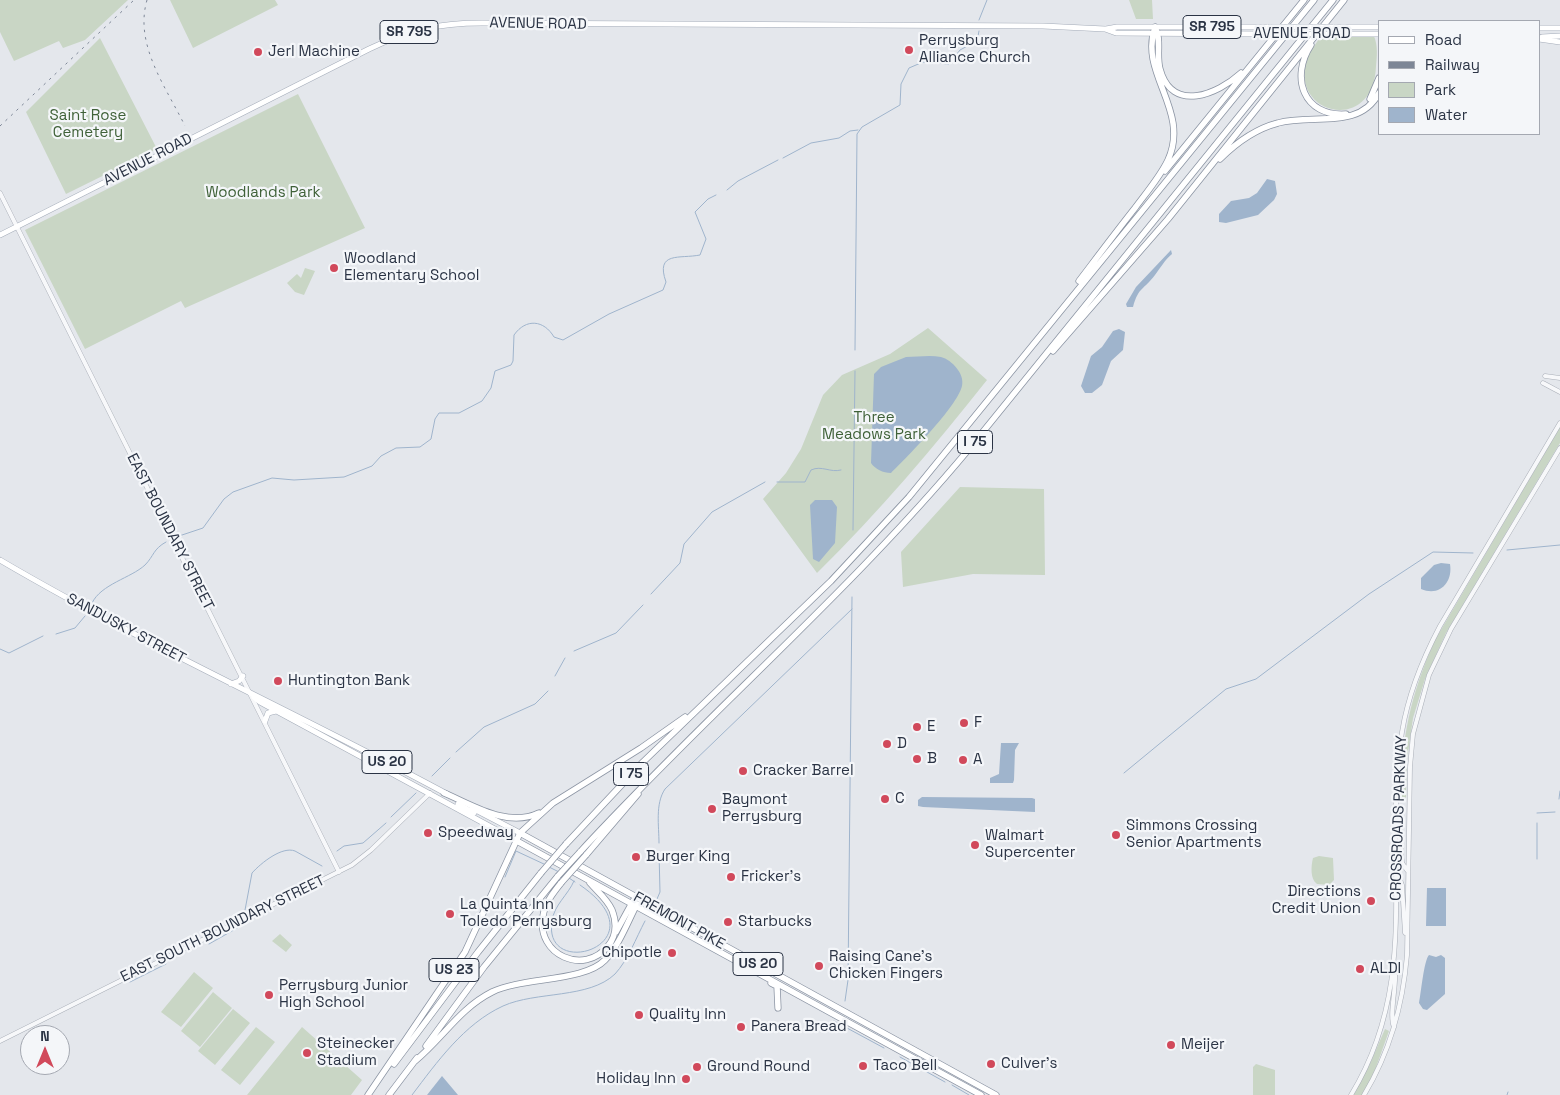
<!DOCTYPE html>
<style>
body{margin:0}
#map{position:relative;width:1560px;height:1095px;overflow:hidden;background:#e4e7ec;font-family:"Space Grotesk",sans-serif}
canvas{display:block}
.legend{position:absolute;left:1378px;top:20px;width:162px;height:115px;box-sizing:border-box;background:#f4f6f9;border:1px solid #a4a8b1;margin:0;padding:6px 9px;list-style:none;font-size:15px;color:#2b3445}
.legend li{display:flex;align-items:center;gap:10px;height:25px}
.legend b{width:25px;border:1px solid #a4a8b1}
.north{position:absolute;left:20px;top:1025px;width:50px;height:50px;box-sizing:border-box;background:#f4f6f9;border:1px solid #a4a8b1;border-radius:50%;rotate:0deg;font-size:14px;font-weight:700;line-height:20px;text-align:center;color:#2b3445}
.north::after{content:'';display:block;margin:auto;width:18px;height:22px;background:#d1495b;clip-path:polygon(50% 0,100% 100%,50% 72%,0 100%)}
</style>
<div id="map">
<canvas width="1560" height="1095"></canvas>
<ul class="legend">
<li><b style="height:6px;background:#fff"></b>Road</li>
<li><b style="height:6px;background:#7d8696"></b>Railway</li>
<li><b style="height:14px;background:#c9d6c5"></b>Park</li>
<li><b style="height:14px;background:#9fb4cc"></b>Water</li>
</ul>
<div class="north">N</div>
</div>
<script>
const context = document.querySelector('canvas').getContext('2d');
context.lineJoin = 'round';
function fillPath(path, color) { context.fillStyle = color; context.fill(path, 'evenodd'); }
function strokePath(path, color, width, dash) { context.strokeStyle = color; context.lineWidth = width; context.lineCap = dash ? 'butt' : 'round'; context.setLineDash(dash || []); context.stroke(path); }
function write(font, color, halo, rows, align = 'center') {
  context.font = font + ' "Space Grotesk",sans-serif'; context.lineWidth = 4.5; context.setLineDash([]); context.textBaseline = 'middle'; context.strokeStyle = halo; context.fillStyle = color; for (const [text, x, y, turn = 0] of rows) {
    context.save(); context.translate(x, y); context.rotate((+turn || 0) * Math.PI / 180); context.textAlign = isNaN(turn) ? turn : align; if (halo) context.strokeText(text, 0, 0); context.fillText(text, 0, 0); context.restore();
  }
}
fillPath(new Path2D(`
 M0 0H128L85 40 63 48 59 41 14 61 0 32Z
 M170 0H275L278 5 193 48Z
 M1129 0H1152L1153 19H1136Z
 M1374 36C1378 46 1377 56 1376 66 1374 135 1289 115 1307 60 1309 52 1316 44 1320 37Z
 M100 38 157 149 66 194 26 112Z
 M298 94 365 228 185 308 181 301 85 349 25 230Z
 M305 268 315 271 304 295 295 292 287 283 297 274 301 278Z
 M928 328 987 380C934 447 878 513 817 573L763 499 786 473 801 449 823 395 842 375 890 354Z
 M1560 427V443L1446 633 1425 679 1413 718 1407 760 1406 798 1404 800 1400 798C1402 737 1410 696 1435 640Z
 M960 487 1044 489 1045 575 973 574 903 587 901 552Z
 M1319 856 1333 858 1334 880 1329 885 1317 884C1310 879 1311 866 1313 858Z
 M280 934 292 945 286 952 272 941Z
 M194 972 213 988 181 1027 161 1012Z
 M213 992 232 1008 200 1047 181 1031Z
 M233 1009 250 1023 215 1065 198 1051Z
 M256 1027 275 1042 240 1085 221 1070Z
 M302 1027 362 1080 351 1095H247Z
 M1385 1029 1389 1031 1374 1073 1362 1095H1353L1369 1066Z
 M1256 1064 1275 1070V1095H1253V1067Z`), '#c9d6c5');
fillPath(new Path2D(`
 M1267 179 1275 181 1277 194 1274 200 1258 215 1226 223 1219 222V214L1231 201 1249 198 1257 193Z
 M1171 250 1172 254C1164 261 1161 267 1155 275 1143 291 1139 286 1133 307H1127L1126 304 1136 287Z
 M1119 329 1125 332 1123 350 1111 361 1102 385 1092 393H1085L1081 386 1091 356 1102 347 1113 331Z
 M906 357C917 357 930 355 941 357 952 360 965 374 962 386 957 407 908 456 891 473 883 473 875 469 871 463L874 374 881 367Z
 M815 500H832L837 507 835 543 819 562 813 559 810 505Z
 M1441 563 1450 564C1453 582 1440 597 1421 589V578L1434 565Z
 M1001 743H1019L1015 750 1014 780 1013 783H990V778L999 774Z
 M922 797 1032 798 1035 799V812L923 807 918 806V800Z
 M1427 888H1446V926H1426Z
 M1429 955 1436 957 1441 955 1445 958V994L1427 1010 1423 1009 1419 1003C1421 993 1424 960 1429 955Z
 M442 1076 458 1095H427Z`), '#9fb4cc');
strokePath(new Path2D(`
 M979 20 987 0
 M783 158 811 143 839 138 850 131 858 130
 M727 190 738 181 778 160
 M855 350 857 134 862 127 900 105 901 84 909 68 923 62 949 64 960 50 977 41 979 31
 M777 482H805L811 470C822 465 830 473 841 470
 M853 530 855 371
 M179 536 203 528 224 499 233 492 272 478 294 480 344 477 372 466 381 456 396 448 420 447 431 439 435 419 439 413H459L482 401 491 388 495 371 511 365 513 361 514 335C526 318 544 320 554 337L563 340 609 314 663 290 666 282C655 251 680 259 700 255L706 239 695 212 708 199 716 195
 M1507 550 1560 545
 M651 594 680 563 684 544 712 512 765 482
 M92 603C101 584 131 578 145 565 154 556 153 549 166 542
 M56 634 75 628 85 616
 M0 649 9 653 43 636
 M574 651 616 633 643 605
 M555 676 565 658
 M456 752 484 727 535 704 548 691
 M1124 773 1226 689 1256 679 1369 594 1433 552 1473 553
 M432 776 450 758
 M1559 799 1560 791
 M1537 813 1555 812
 M391 817 416 793
 M1537 823V859
 M659 843C659 826 655 804 665 789L852 609
 M337 851 344 846 363 843 386 823
 M549 867 559 872
 M505 877 516 851 546 865
 M569 878 575 882
 M574 881C568 895 554 905 552 921 542 983 665 943 580 885
 M657 899 660 892 659 852
 M245 910 252 873C261 863 282 846 295 851L322 866
 M209 944 239 927
 M130 982 166 964
 M845 1001 848 980 852 597
 M834 1021 884 1048
 M900 1057 945 1082
 M952 1085 969 1095
 M412 1095C437 1062 464 1024 503 1006 536 991 589 999 615 974 628 960 636 938 645 921
 M1507 1095 1508 1092`), '#9fb4cc', 1);
const minor = new Path2D(`
 M0 193 339 872
 M1545 376 1560 378
 M1543 383 1560 392
 M1398 814 1402 863 1407 870
 M1397 873 1402 885 1405 933
 M1394 1027C1389 1016 1396 989 1395 975
 M0 1041 352 865 371 850 430 793
 M1351 1095C1423 977 1382 860 1402 732 1408 695 1422 660 1440 626L1560 423
 M1364 1095C1390 1052 1403 1004 1407 955L1410 767 1413 734 1429 675 1451 629 1560 448`);
const major = new Path2D(`
 M1333 27H1379
 M1539 28H1560
 M1106 29 1117 27H1268
 M1328 34H1379
 M1542 37 1560 36
 M1539 39 1560 42
 M0 235 369 49C409 30 438 23 482 23L1043 26 1105 29 1116 33 1263 34
 M0 560C145 645 299 714 447 794
 M231 684 239 681 243 676
 M254 697 260 702 515 840
 M265 721 268 713 276 711
 M458 804 474 813
 M472 808 520 833`);
const highway = new Path2D(`
 M1155 27C1162 40 1156 55 1160 69 1172 114 1218 94 1241 73
 M1311 45C1290 77 1303 117 1346 114
 M1370 99 1379 78
 M1220 159C1236 143 1255 129 1278 123 1312 113 1359 131 1379 93
 M1165 171 1304 0
 M1079 281C1098 256 1116 232 1135 208 1146 193 1160 177 1168 160 1173 149 1175 136 1173 123 1168 90 1143 62 1155 27
 M1053 351 1168 219 1344 0
 M444 793C473 805 507 828 539 813
 M520 833 996 1095
 M515 840 981 1095
 M566 844 643 762 831 581 909 497 1314 0
 M580 852C707 714 849 593 969 449L1333 0
 M586 855 638 794
 M561 883C553 893 545 903 543 916 536 955 584 976 608 946 617 935 617 923 612 910 607 899 598 892 590 883
 M616 932 633 901
 M771 983 777 986 778 1008
 M426 1046 484 967 558 876
 M415 1061C442 1039 460 1008 492 992 523 977 584 982 605 960 619 946 628 921 637 904
 M394 1064 478 952 541 873
 M368 1095 465 952 520 833 553 803 641 748 685 717
 M389 1095 417 1058`);
strokePath(minor, '#a9aeb7', 5);
strokePath(major, '#a3abb8', 6);
strokePath(highway, '#8b94a3', 7);
strokePath(minor, '#f7f8fa', 4);
strokePath(major, '#fff', 5);
strokePath(highway, '#fff', 5.5);
strokePath(new Path2D(`
 M147 0C134 45 166 87 185 126
 M0 126 134 0`), '#7d8696', 1, [2.5, 5]);
const majorBridge = new Path2D(`
 M1268 27H1333
 M1263 34H1328`);
const highwayBridge = new Path2D(`
 M541 873 566 844
 M558 876 580 852
 M561 883 586 855`);
strokePath(majorBridge, '#a3abb8', 6, []);
strokePath(highwayBridge, '#8b94a3', 7, []);
strokePath(majorBridge, '#fff', 5);
strokePath(highwayBridge, '#fff', 5.5);
for (const [x, y, r, color] of [
 [909,50,5,"#d1495b"],
 [258,52,5,"#d1495b"],
 [334,268,5,"#d1495b"],
 [278,681,5,"#d1495b"],
 [964,723,5,"#d1495b"],
 [917,727,5,"#d1495b"],
 [887,744,5,"#d1495b"],
 [917,759,5,"#d1495b"],
 [963,760,5,"#d1495b"],
 [743,771,5,"#d1495b"],
 [885,799,5,"#d1495b"],
 [712,809,5,"#d1495b"],
 [428,833,5,"#d1495b"],
 [1116,835,5,"#d1495b"],
 [975,845,5,"#d1495b"],
 [636,857,5,"#d1495b"],
 [731,877,5,"#d1495b"],
 [1371,901,5,"#d1495b"],
 [450,914,5,"#d1495b"],
 [728,922,5,"#d1495b"],
 [672,953,5,"#d1495b"],
 [819,966,5,"#d1495b"],
 [1360,969,5,"#d1495b"],
 [269,995,5,"#d1495b"],
 [639,1015,5,"#d1495b"],
 [741,1027,5,"#d1495b"],
 [1171,1045,5,"#d1495b"],
 [307,1053,5,"#d1495b"],
 [991,1064,5,"#d1495b"],
 [863,1066,5,"#d1495b"],
 [697,1067,5,"#d1495b"],
 [686,1079,5,"#d1495b"]
]) { const dot = new Path2D(); dot.arc(x, y, r, 0, 2 * Math.PI); context.fillStyle = color; context.fill(dot); strokePath(dot, '#f4f6f9', 2); }
for (const [x, y, w] of [
 [1212,27,58],
 [409,32,58],
 [975,442,35],
 [387,762,50],
 [631,774,35],
 [758,964,50],
 [454,970,50]
]) { const box = new Path2D(); box.roundRect(x - w / 2, y - 11.5, w, 23, 4); context.fillStyle = '#f4f6f9'; context.fill(box); strokePath(box, '#2b3445', 1); }
write('bold 14px', '#2b3445', null, [
 ["SR 795",1212,27],
 ["SR 795",409,32],
 ["I 75",975,442],
 ["US 20",387,762],
 ["I 75",631,774],
 ["US 20",758,964],
 ["US 23",454,970]
]);
write('15px', '#2b3445', '#f4f6f9', [
 ["AVENUE ROAD",538,24,1],
 ["AVENUE ROAD",1302,34],
 ["AVENUE ROAD",148,160,-27],
 ["EAST BOUNDARY STREET",170,532,63],
 ["SANDUSKY STREET",126,629,28],
 ["CROSSROADS PARKWAY",1399,818,-88],
 ["FREMONT PIKE",679,921,29],
 ["EAST SOUTH BOUNDARY STREET",223,929,-26]
]);
write('15px', '#2b3445', '#f4f6f9', [
 ["Perrysburg",919,41],
 ["Alliance Church",919,58],
 ["Jerl Machine",268,52],
 ["Woodland",344,259],
 ["Elementary School",344,276],
 ["Huntington Bank",288,681],
 ["F",974,723],
 ["E",927,727],
 ["D",897,744],
 ["B",927,759],
 ["A",973,760],
 ["Cracker Barrel",753,771],
 ["C",895,799],
 ["Baymont",722,800],
 ["Perrysburg",722,817],
 ["Simmons Crossing",1126,826],
 ["Senior Apartments",1126,843],
 ["Speedway",438,833],
 ["Walmart",985,836],
 ["Supercenter",985,853],
 ["Burger King",646,857],
 ["Fricker's",741,877],
 ["Directions",1361,892,"right"],
 ["Credit Union",1361,909,"right"],
 ["La Quinta Inn",460,905],
 ["Toledo Perrysburg",460,922],
 ["Starbucks",738,922],
 ["Chipotle",662,953,"right"],
 ["Raising Cane's",829,957],
 ["Chicken Fingers",829,974],
 ["ALDI",1370,969],
 ["Perrysburg Junior",279,986],
 ["High School",279,1003],
 ["Quality Inn",649,1015],
 ["Panera Bread",751,1027],
 ["Steinecker",317,1044],
 ["Stadium",317,1061],
 ["Meijer",1181,1045],
 ["Culver's",1001,1064],
 ["Taco Bell",873,1066],
 ["Ground Round",707,1067],
 ["Holiday Inn",676,1079,"right"]
], 'left');
write('15px', '#3f6138', '#f4f6f9', [
 ["Saint Rose",88,116],
 ["Cemetery",88,133],
 ["Woodlands Park",263,193],
 ["Three",874,418],
 ["Meadows Park",874,435]
]);
</script>
